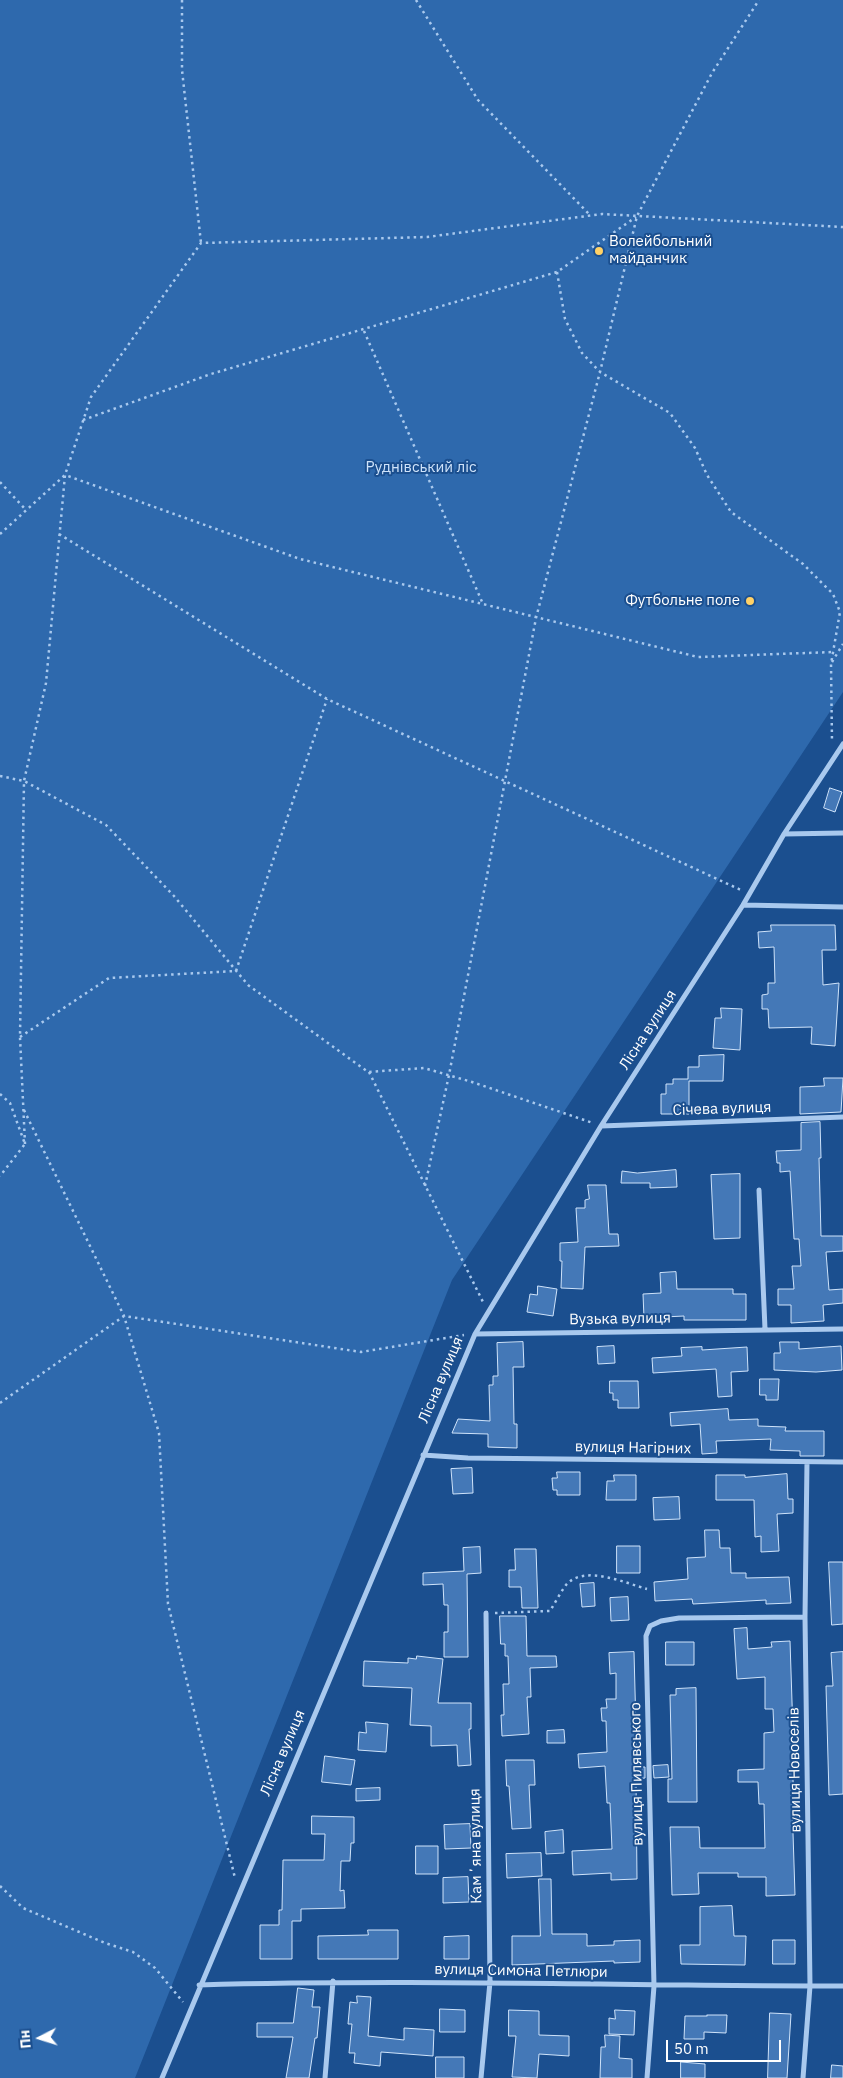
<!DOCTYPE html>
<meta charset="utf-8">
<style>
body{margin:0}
#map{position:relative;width:843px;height:2078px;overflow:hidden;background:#1b4f8f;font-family:"IBM Plex Sans",sans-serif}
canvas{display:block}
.north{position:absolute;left:15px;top:2013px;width:50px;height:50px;-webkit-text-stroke:4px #1b4f8f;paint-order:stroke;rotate:265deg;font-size:14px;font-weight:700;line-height:20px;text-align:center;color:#fff}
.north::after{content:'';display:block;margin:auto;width:18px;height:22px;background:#fff;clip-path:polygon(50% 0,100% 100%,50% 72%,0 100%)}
.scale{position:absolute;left:666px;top:2040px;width:115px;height:22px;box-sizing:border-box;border:2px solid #fff;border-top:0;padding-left:6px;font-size:15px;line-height:18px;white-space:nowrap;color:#fff;-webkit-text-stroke:4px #1b4f8f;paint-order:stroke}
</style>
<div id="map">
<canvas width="843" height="2078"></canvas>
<div class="north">Пн</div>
<div class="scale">50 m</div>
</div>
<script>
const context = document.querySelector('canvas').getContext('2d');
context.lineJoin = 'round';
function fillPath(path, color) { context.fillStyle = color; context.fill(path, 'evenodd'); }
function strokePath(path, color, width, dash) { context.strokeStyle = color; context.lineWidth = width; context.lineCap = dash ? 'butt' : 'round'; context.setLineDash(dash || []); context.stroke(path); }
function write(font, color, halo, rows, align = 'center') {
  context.font = font + ' "IBM Plex Sans",sans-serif'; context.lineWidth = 4; context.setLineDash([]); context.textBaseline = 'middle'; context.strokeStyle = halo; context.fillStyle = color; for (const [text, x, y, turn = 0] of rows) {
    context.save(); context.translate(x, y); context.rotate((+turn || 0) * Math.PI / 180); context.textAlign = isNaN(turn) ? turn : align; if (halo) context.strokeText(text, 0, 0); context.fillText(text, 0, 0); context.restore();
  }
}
fillPath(new Path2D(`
 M0 0H843V692L452 1280 135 2078H0Z`), '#2e69ad');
const building = new Path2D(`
 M830 788 842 792 835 812 824 808Z
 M771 925H835L836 950H822L823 985 839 983 835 1046 811 1044 812 1027 769 1028 768 1009H762V995L768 994V983H775L774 947 759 948 758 932 771 931Z
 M721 1008 742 1009 740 1050 713 1048 715 1018H721Z
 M724 1055 723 1081H689V1114H661V1094H666V1084H673V1079H688V1067H699V1056Z
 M824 1078H843L841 1112 800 1114V1087L824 1086Z
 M820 1122 821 1158H819L821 1236H843V1251L826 1252 829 1290 843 1289V1303L823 1305 824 1321 791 1323V1305H778V1289H794L792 1266H801L799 1239H794L790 1171 780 1172V1163H777L776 1151 801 1150V1123Z
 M676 1170 677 1187 650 1188V1183H621L622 1171 637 1173Z
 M740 1174V1238L714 1239 711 1175Z
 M588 1185H606L609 1234H618L619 1246 585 1247 583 1289 561 1288 562 1261H560V1243L578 1242 576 1208H585V1200L589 1199Z
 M676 1272 677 1289H733V1294H746V1320H684V1316L644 1318 643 1294 661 1293 660 1273Z
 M538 1286 557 1289 553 1316 527 1312 530 1294 537 1295Z
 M523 1342 524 1367H513L514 1424H517V1448L488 1447V1434L452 1433 458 1419 490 1421 489 1385H493V1376H498L497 1343Z
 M780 1342H799V1349L841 1346 842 1370 816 1372 774 1370V1353H780Z
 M614 1346 615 1363 598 1364 597 1347Z
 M702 1347V1350L747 1347 748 1371 731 1372 732 1396 718 1397 716 1369 653 1373 652 1358 682 1356 681 1348Z
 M760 1379H779L778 1400H766V1395H760Z
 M610 1381H638L639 1408H618V1400H613V1393H610Z
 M728 1409 729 1420 758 1419V1426L786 1427 785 1431H824V1456H800V1451L770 1450 771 1439 716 1441 717 1453 702 1454 700 1424 671 1426 670 1413Z
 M472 1468 473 1493 453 1494 451 1469Z
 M557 1472H580V1495H557V1490H553L552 1478H557Z
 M787 1474 788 1499H793V1513L777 1514 779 1551 761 1552V1536L755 1537 754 1500H716V1475H745V1477Z
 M614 1475H636V1500H606L607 1481H614Z
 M679 1497 680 1519 654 1520 653 1498Z
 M705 1530H719L720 1548H730L731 1573H746V1578L789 1577 791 1603 766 1604V1600L693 1604 692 1599 655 1601 654 1582 688 1579 687 1558 705 1557Z
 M617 1546H640V1573H617Z
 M480 1547 481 1573 467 1574 468 1657H444V1632H448V1605H444L443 1584 423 1585V1573L464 1571 463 1548Z
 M515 1549H536L538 1608H522L521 1587H509V1570H515Z
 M829 1562H843V1624L832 1625Z
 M594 1583 595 1606 582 1607 580 1584Z
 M628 1597 629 1620 611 1621 610 1598Z
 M500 1616H526L527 1656H556L557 1667 530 1668 531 1697H527L529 1734 502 1736 501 1715H504L503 1684H509L508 1656H505V1644H501Z
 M747 1628 748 1649 772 1647 771 1642 790 1641 793 1732 794 1758H792L794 1802H792L795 1895 766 1896V1877H738V1873H698L699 1894 672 1895 670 1827H699L700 1848H765L764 1804H759L758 1782H738V1770L764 1769V1733L774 1732 773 1709H765V1677L737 1679 734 1629Z
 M666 1642H694V1665H666Z
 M634 1652 637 1767H645V1778L636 1779 637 1879 611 1880V1873L573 1875 572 1851 612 1849 610 1803H607L605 1766 579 1768 578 1754 607 1752 606 1721H602L601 1708H607L606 1699H616V1673L610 1674 609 1653Z
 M843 1652V1794L829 1795 826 1686H833L831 1653Z
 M417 1656 443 1659 438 1703H471V1729H469L471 1765 458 1766 457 1745 431 1746V1726L410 1725 412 1688 363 1686 364 1661 408 1663V1658L416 1659Z
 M696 1688 697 1802H668V1779H672L670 1695H676V1689Z
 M366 1722 388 1724 386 1752 358 1750 359 1732 366 1733Z
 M564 1730 565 1743H547V1731Z
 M325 1756 355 1760 351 1785 322 1782Z
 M506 1760H534L535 1785H529L531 1828 512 1829 509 1786H507Z
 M668 1765 669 1777 654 1778 653 1766Z
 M380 1788V1800L356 1801V1789Z
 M312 1816 354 1817V1843H351L350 1861H341L340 1891 344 1890 345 1908 301 1909V1921H292V1959H260V1925H279V1910H282L283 1860H324L325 1834H312Z
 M470 1824 471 1848 445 1849 444 1825Z
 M563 1830 564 1853 546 1854 545 1832Z
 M416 1846H438V1874H416Z
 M541 1853 542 1876 507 1878 506 1854Z
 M468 1877 469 1902 443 1903V1878Z
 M539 1879H551L552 1934H587V1946L614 1945V1941L640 1940V1962L614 1963V1961L512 1965V1936H540Z
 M732 1906 734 1936H746L745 1965 681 1964 680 1945H700V1907Z
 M368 1930H398V1959H318V1936L368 1935Z
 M469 1936V1959H444V1937Z
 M773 1940H795V1964H773Z
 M298 1988 314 1990 312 2007H320L317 2038H315L309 2078H286L293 2037H257V2023H293Z
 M357 1996 371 1997 368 2036 404 2040V2028L434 2030 433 2056 381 2052 380 2066 354 2063 355 2053H349L352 2024H348L350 2002 357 2003Z
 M440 2009 465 2010V2032H440Z
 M509 2010 539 2011V2035L569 2036V2056L539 2054 537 2078 512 2077 516 2036H509Z
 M615 2010 635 2011 634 2035 609 2034V2018L615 2019Z
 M770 2013 791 2014 787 2078H768Z
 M707 2015H727L726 2033 704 2032V2039H684L685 2016H707Z
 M605 2035 620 2036 619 2058 632 2059V2078H600L601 2047H605Z
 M436 2057H464V2078H436Z
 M681 2062 705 2064V2078H681Z
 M832 2065 843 2066V2078H831Z`);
fillPath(building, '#4478b7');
strokePath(building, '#cfe3fa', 1);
strokePath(new Path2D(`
 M182 0V70L201 243
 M416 0 478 100 590 215
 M557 272 565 319 582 353 600 372 670 413 695 448 707 475 731 512 803 564 833 594 840 612 831 664 832 742
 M364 331 483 604
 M83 420 211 374 557 272 636 217
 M0 482 26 510
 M0 534 65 475 91 397 201 243 427 237 602 214 843 227
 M59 534 327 699 741 890
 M832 662 843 644
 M0 776 24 781 106 825 174 896 248 985 368 1072 424 1068 472 1082 593 1123
 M20 1037 109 978 236 971 327 699
 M369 1072 483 1302
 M0 1094 10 1103 25 1144 0 1176
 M24 1110 124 1316 159 1433 168 1604 235 1878
 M25 1144 20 1037 24 781 46 683 65 475 300 559 698 657 833 652
 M425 1186 449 1075 536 618 600 372 637 216 712 73 759 0
 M0 1403 124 1316 361 1352 464 1335
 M495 1613 550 1611C555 1603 560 1593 566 1585 584 1564 625 1583 647 1589
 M0 1886 23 1908 105 1943 133 1952 155 1968 183 2002`), '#a9c9ee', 2.5, [2.5, 4]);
strokePath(new Path2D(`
 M784 834 843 833
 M743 905 843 907
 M601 1126 843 1117
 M759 1190 765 1329
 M475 1334 843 1329
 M423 1455 468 1458 843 1462
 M199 1985C414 1979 628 1986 843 1986
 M162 2078 475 1334 601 1126 743 905 784 834 843 744
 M325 2078 333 1981
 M481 2078 490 1982 486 1613
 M647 2078 654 1986 646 1636 650 1626 661 1621 679 1618 805 1617
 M803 2078 810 1986 805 1617 807 1462`), '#a9c9ee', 5);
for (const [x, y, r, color] of [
 [599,251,5,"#ffd166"],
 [750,601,5,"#ffd166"]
]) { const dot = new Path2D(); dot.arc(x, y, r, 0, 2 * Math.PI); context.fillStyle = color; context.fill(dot); strokePath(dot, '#1b4f8f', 2); }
write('15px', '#fff', '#1b4f8f', [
 ["Волейбольний",609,242],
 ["майданчик",609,259],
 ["Футбольне поле",740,601,"right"]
], 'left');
write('15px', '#cfe3fa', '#1b4f8f', [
 ["Руднівський ліс",421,468]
]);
write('15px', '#fff', '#1b4f8f', [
 ["Лісна вулиця",648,1030,-57],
 ["Січева вулиця",722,1109,-2],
 ["Вузька вулиця",620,1319,-1],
 ["Лісна вулиця",441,1380,-67],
 ["вулиця Нагірних",633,1448,1],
 ["Лісна вулиця",283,1753,-67],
 ["вулиця Новоселів",795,1770,-91],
 ["вулиця Пилявського",637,1774,-91],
 ["Камʼяна вулиця",476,1846,-91],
 ["вулиця Симона Петлюри",521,1971,1]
]);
</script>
